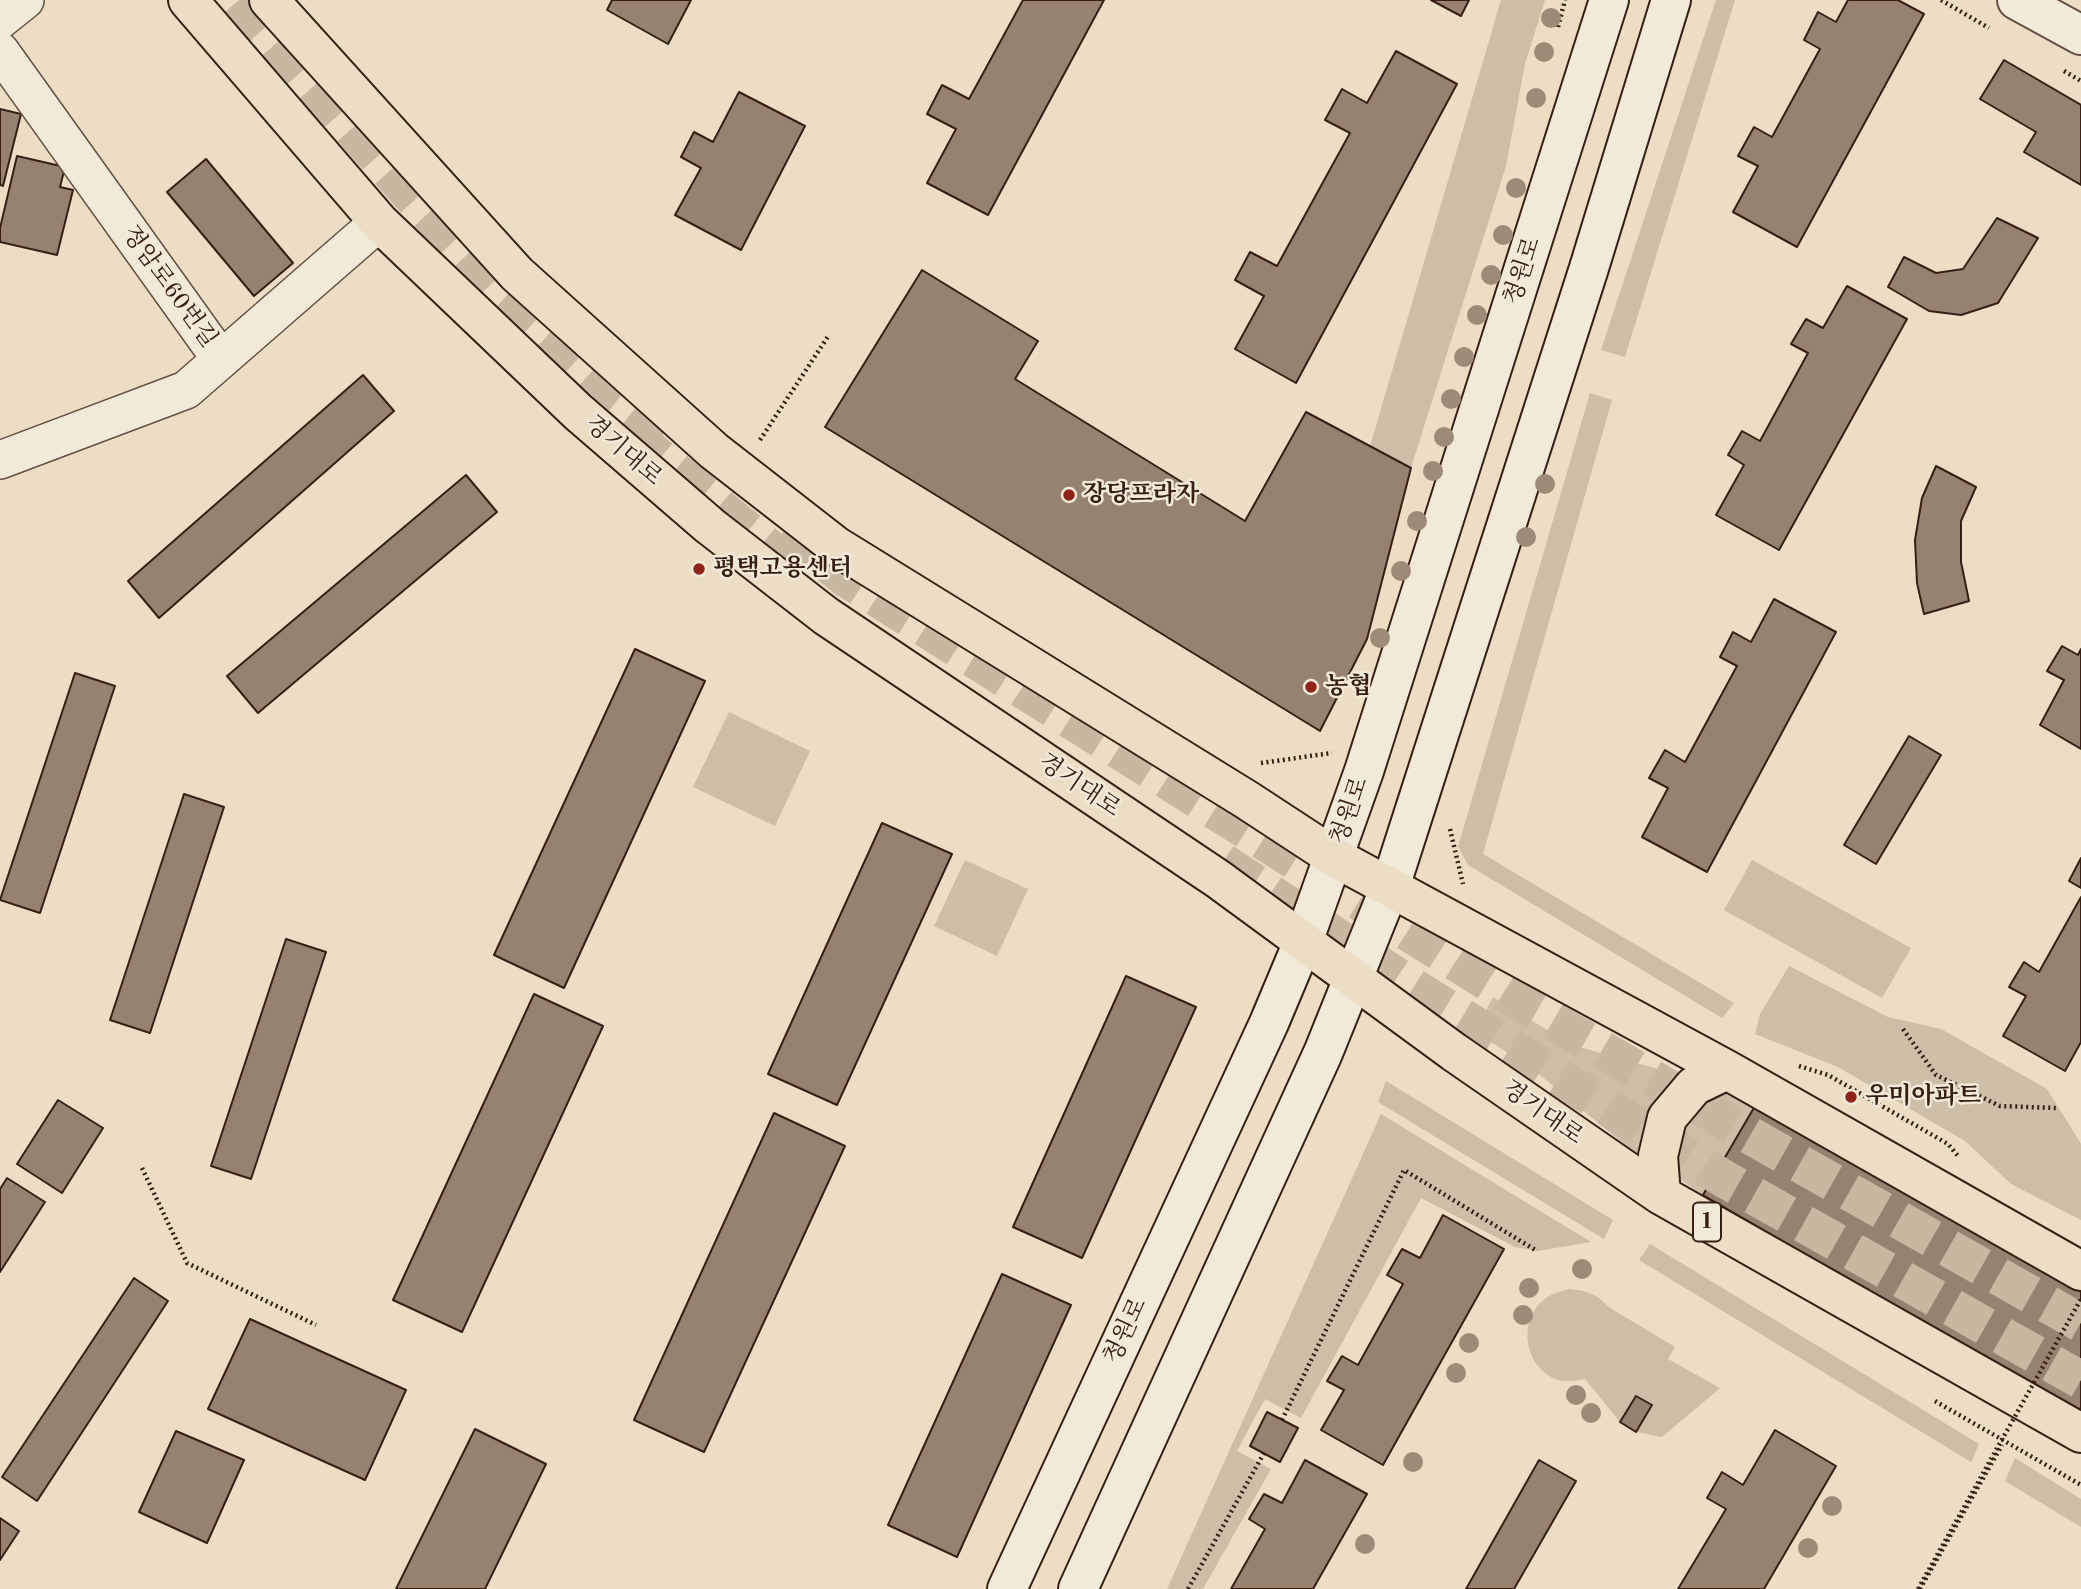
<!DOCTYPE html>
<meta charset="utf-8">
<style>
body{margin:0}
canvas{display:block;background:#ebdec5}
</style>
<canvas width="2081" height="1589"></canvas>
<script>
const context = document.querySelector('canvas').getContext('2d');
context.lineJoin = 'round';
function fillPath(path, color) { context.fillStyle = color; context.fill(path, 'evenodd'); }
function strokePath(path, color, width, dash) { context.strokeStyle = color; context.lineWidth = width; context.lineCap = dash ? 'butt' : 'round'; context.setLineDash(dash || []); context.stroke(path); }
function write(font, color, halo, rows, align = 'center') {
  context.font = font + ' "Old Standard TT","Noto Serif KR",serif'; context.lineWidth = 5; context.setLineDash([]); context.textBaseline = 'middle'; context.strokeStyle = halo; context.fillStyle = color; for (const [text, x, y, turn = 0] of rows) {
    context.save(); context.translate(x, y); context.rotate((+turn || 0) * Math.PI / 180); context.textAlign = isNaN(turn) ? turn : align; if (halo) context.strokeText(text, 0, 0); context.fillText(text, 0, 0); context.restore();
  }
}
fillPath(new Path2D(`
 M1501 0H1545L1525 64 1506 166 1411 468 1370 446Z
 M1716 0H1735L1625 357 1601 350Z
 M1590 393 1612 400 1483 854 1734 1003 1722 1018 1468 865 1458 847Z
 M729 712 810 751 775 826 693 787Z
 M965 860 1028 889 997 956 934 926Z
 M1752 860 1911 948 1882 998 1724 910Z
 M1789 966 1888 1017 1941 1029 2047 1089 2081 1144V1220L2011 1184 1965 1141 1838 1067 1755 1034 1760 1014Z
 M1493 997 1572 1045 1683 1076 1648 1164 1529 1066 1475 1032Z
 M1386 1081 1613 1220 1604 1239 1378 1102Z
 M1726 1093 1755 1106 1703 1195 1681 1180 1671 1154 1698 1100Z
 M1381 1114 1591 1242 1537 1251 1515 1247 1421 1198 1301 1418 1265 1399 1237 1451 1271 1469 1203 1589H1167Z
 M1650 1244 1979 1444 1971 1462 1639 1260Z
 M1569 1289 1584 1291 1598 1297 1610 1308 1675 1347 1668 1359 1720 1388 1662 1437 1636 1432 1652 1406 1636 1396 1620 1422 1585 1379C1574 1381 1563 1383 1553 1378 1525 1364 1519 1325 1540 1303 1548 1295 1558 1292 1569 1289Z
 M2015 1458 2081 1499V1527L2005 1481Z`), '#ccbea7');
const building = new Path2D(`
 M612 0H691L668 44 607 10Z
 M1023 0H1104L988 215 927 183 956 129 927 114 942 85 969 99Z
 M1431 0H1469L1461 16Z
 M1848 0H1898L1924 14 1797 247 1733 212 1758 166 1738 156 1754 127 1772 137 1820 49 1804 40 1818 12 1836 22Z
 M1396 51 1457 84 1296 383 1235 349 1264 296 1235 280 1250 252 1277 266 1350 133 1325 120 1342 89 1367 103Z
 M2004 60 2081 105V185L2024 152 2036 132 1980 99Z
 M739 92 805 126 741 250 675 215 701 168 681 157 694 132 713 142Z
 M0 109 21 114 3 186 0 185Z
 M17 156 65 167 60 187 73 190 57 255 0 242V228Z
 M206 159 293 263 254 296 167 192Z
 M1997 218 2038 238 1998 303 1961 315 1929 311 1888 287 1904 257 1936 273 1963 269Z
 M922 270 1038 341 1015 379 1245 521 1306 412 1411 468 1367 639 1320 731 825 427Z
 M1847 286 1907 319 1779 550 1716 515 1744 465 1728 455 1742 431 1760 441 1808 353 1791 344 1806 319 1823 328Z
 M363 375 394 411 159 618 128 581Z
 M1936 466 1976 487 1961 521V562L1969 601 1924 614 1917 583 1915 540 1922 498Z
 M466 475 497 512 258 713 227 676Z
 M1774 599 1836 632 1707 872 1642 837 1668 788 1649 778 1665 750 1685 762 1737 666 1720 657 1733 632 1751 642Z
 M2062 646 2078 655 2081 649V749L2040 725 2064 680 2047 671Z
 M635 649 705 681 564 988 494 955Z
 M75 673 115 686 40 913 0 900Z
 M1909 736 1941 755 1876 864 1844 845Z
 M184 794 224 807 150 1033 110 1020Z
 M882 823 952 854 837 1105 768 1074Z
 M2081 858V888L2069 881Z
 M2081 897V1042L2065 1071 2003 1036 2026 996 2009 987 2024 962 2039 972Z
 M286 939 326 952 251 1179 211 1166Z
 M1126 976 1196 1007 1082 1258 1013 1227Z
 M534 994 603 1026 462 1332 393 1300Z
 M58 1100 103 1128 62 1193 17 1164Z
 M1755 1106 2081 1292V1415L1703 1195Z
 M774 1113 845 1146 704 1452 634 1420Z
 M7 1178 45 1202 0 1272V1189Z
 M1443 1215 1504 1249 1383 1465 1321 1430 1344 1390 1327 1381 1342 1356 1358 1365 1403 1284 1387 1275 1402 1249 1420 1258Z
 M1002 1274 1071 1305 957 1557 888 1525Z
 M134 1278 168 1301 37 1501 2 1477Z
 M250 1319 406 1390 365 1480 208 1409Z
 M1636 1396 1652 1405 1636 1432 1620 1422Z
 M1267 1412 1298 1428 1280 1462 1250 1446Z
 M475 1429 546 1464 485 1589H396Z
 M1775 1430 1836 1466 1764 1589H1678L1726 1509 1707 1498 1722 1472 1743 1485Z
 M176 1431 244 1460 207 1543 139 1512Z
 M1305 1460 1367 1494 1313 1589H1231L1265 1529 1249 1519 1264 1494 1282 1503Z
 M1539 1460 1576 1481 1514 1589H1466Z
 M0 1518 19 1531 0 1560Z`);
fillPath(building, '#958370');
strokePath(building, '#372013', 2);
strokePath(new Path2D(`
 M239 0 406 190 502 292 608 389 672 440
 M631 434 803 576
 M785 530 847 579 1508 995 1751 1136 2081 1323
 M1223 862 1413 987 1726 1180 2081 1380`), '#c7b8a1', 38, [38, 19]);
const minor = new Path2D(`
 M0 20 25 0
 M0 51 220 358
 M0 460 186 390 379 222`);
const tertiary = new Path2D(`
 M2017 0 2081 35`);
const secondary = new Path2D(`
 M1007 1589 1269 1023 1303 942 1364 771 1609 0
 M1078 1589 1323 1053 1390 887 1589 268 1671 0`);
const primary = new Path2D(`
 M188 0 379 222 578 412 710 526 826 616 1218 879 1454 1052 1661 1195 2081 1433
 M269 0 517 274 714 451 836 546 1247 800 1334 857 1727 1070 2081 1271
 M1661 1195 1658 1156 1667 1118 1694 1086 1727 1070`);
strokePath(minor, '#645040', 40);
strokePath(tertiary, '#645040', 42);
strokePath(secondary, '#372013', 42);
strokePath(primary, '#372013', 42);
strokePath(new Path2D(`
 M1941 0 1989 28
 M1558 27 1565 0
 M2064 71 2081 81
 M760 440 829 335
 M1261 763 1332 753
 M1450 829 1463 884
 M1903 1029 1936 1075 2000 1106 2056 1108
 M1799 1066 1828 1075 1948 1144 1958 1156
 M142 1168 187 1263 316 1325
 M1935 1401 2081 1485
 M1282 1420 1404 1170 1537 1251
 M1188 1589 1264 1453
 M1920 1589 2002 1445`), '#372013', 4.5, [2, 3.5]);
strokePath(minor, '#f2ead9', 37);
strokePath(tertiary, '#f2ead9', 38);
strokePath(secondary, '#f2ead9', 38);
strokePath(primary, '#ebdec5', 38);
strokePath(new Path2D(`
 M1918 1589 2081 1299`), '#372013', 4.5, [2, 3.5]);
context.fillStyle = '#9c8c77';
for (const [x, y] of [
 [1551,18],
 [1544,52],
 [1536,98],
 [1516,188],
 [1503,235],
 [1491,275],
 [1477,315],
 [1464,357],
 [1451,399],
 [1444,437],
 [1433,471],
 [1545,484],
 [1417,521],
 [1526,537],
 [1401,571],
 [1380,638],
 [1582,1269],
 [1529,1288],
 [1523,1315],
 [1469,1343],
 [1456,1373],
 [1576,1395],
 [1591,1413],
 [1413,1462],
 [1832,1506],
 [1365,1544],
 [1808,1548]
]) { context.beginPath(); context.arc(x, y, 10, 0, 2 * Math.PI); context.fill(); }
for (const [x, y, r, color] of [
 [1069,495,7,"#8f2418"],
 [699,569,7,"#8f2418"],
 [1311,687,7,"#8f2418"],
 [1851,1097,7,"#8f2418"]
]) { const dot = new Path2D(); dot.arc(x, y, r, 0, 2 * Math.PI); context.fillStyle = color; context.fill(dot); strokePath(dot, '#f2ead9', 2.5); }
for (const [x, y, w] of [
 [1707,1222,28]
]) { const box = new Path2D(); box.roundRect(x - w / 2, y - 19.5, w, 39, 5); context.fillStyle = '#f2ead9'; context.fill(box); strokePath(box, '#372013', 2); }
write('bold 23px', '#372013', null, [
 ["1",1707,1222]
]);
write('24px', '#372013', '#f2ead9', [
 ["청원로",1523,271,-72],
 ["정암로60번길",169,287,54],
 ["경기대로",623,451,41],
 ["경기대로",1079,786,34],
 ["청원로",1350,811,-71],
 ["경기대로",1542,1113,35],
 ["청원로",1126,1331,-65]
]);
write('bold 24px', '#372013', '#f2ead9', [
 ["장당프라자",1083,495],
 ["평택고용센터",713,569],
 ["농협",1325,687],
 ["우미아파트",1865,1097]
], 'left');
</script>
